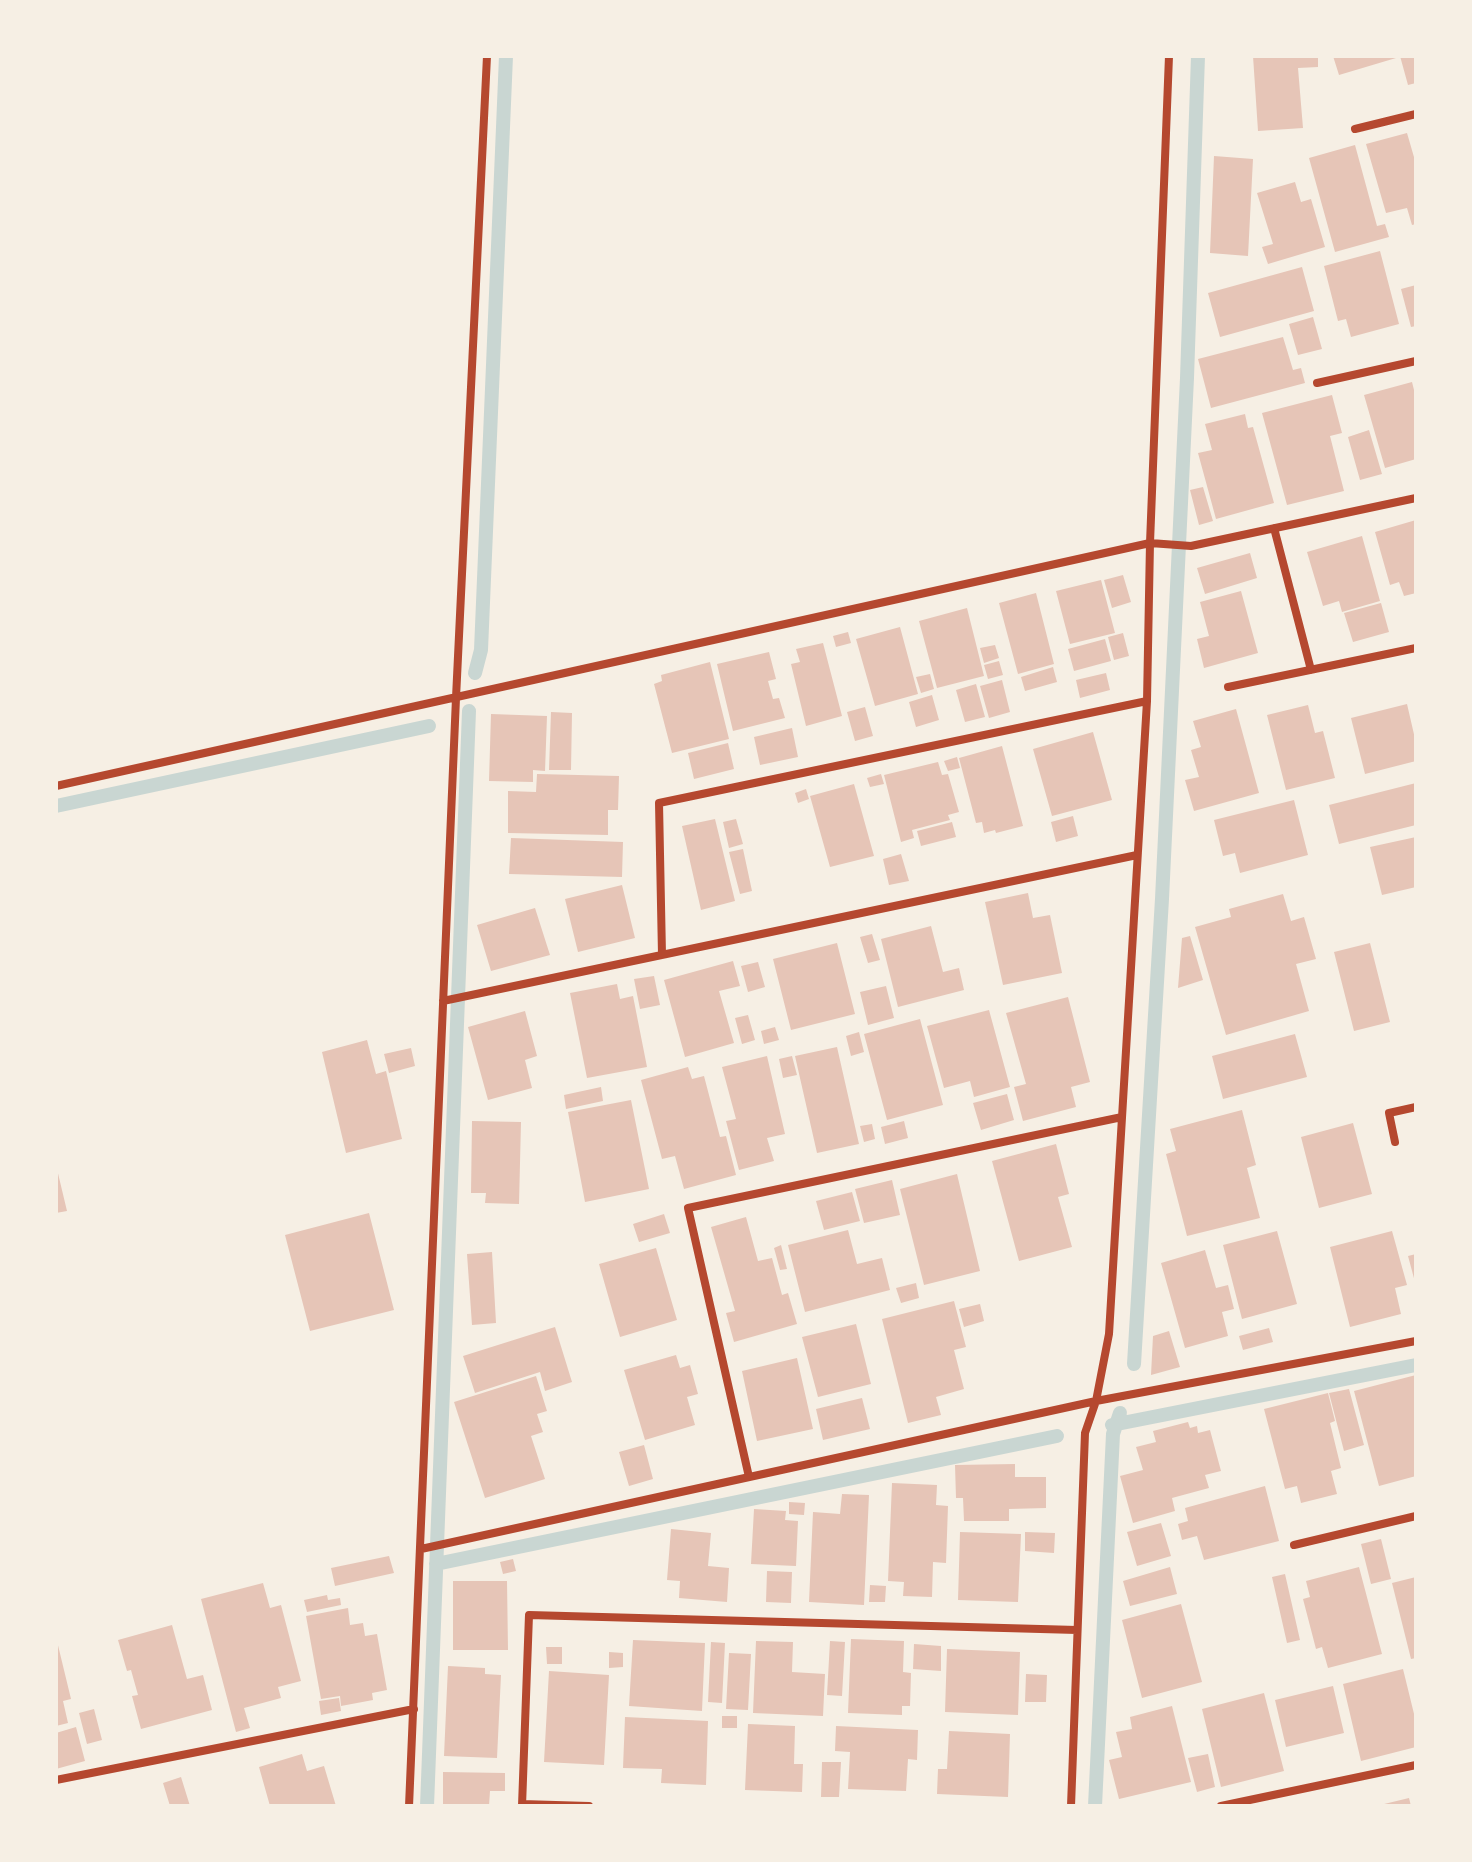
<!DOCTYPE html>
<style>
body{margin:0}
#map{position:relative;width:1472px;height:1862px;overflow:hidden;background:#f6efe4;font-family:"Zilla Slab",serif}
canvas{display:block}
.frame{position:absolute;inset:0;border:58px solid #f6efe4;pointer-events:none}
</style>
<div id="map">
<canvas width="1472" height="1862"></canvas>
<div class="frame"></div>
</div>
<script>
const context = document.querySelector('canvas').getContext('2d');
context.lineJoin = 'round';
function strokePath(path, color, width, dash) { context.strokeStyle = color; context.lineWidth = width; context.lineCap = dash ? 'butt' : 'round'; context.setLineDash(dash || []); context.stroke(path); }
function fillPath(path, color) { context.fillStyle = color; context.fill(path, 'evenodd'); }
strokePath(new Path2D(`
 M475 673 481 650 506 56
 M56 806 429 726
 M1134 1364 1162 899 1187 378 1198 56
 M1112 1425 1416 1365
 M436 1564 1057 1436
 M427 1806 469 711
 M1095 1806 1113 1434 1120 1413`), '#c9d6d2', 14);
fillPath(new Path2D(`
 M1253 56H1318V67L1298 68 1303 128 1258 131Z
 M1333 56H1396V58L1339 75Z
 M1400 56H1416V83L1408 85Z
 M1407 133 1416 164V224L1412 225 1407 208 1386 213 1366 144Z
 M1355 145 1377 226 1385 224 1389 237 1335 252 1309 158Z
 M1214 156 1253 159 1248 256 1210 253Z
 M1295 182 1301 202 1311 199 1325 247 1268 264 1262 247 1273 244 1257 193Z
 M1380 251 1399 324 1351 337 1346 319 1338 321 1324 266Z
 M1302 267 1314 311 1220 337 1208 293Z
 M1416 285V326L1411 327 1401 289Z
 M1313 317 1322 349 1298 355 1289 324Z
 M1283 337 1293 370 1301 368 1305 383 1211 408 1198 359Z
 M1412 382 1416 398V459L1385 468 1364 395Z
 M1332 395 1342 433 1330 436 1344 491 1287 505 1262 413Z
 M1245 414 1248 428 1253 427 1274 503 1216 519 1198 453 1212 450 1205 424Z
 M1369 430 1382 474 1360 480 1348 437Z
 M1203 487 1213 521 1199 525 1190 490Z
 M1416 520V593L1404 596 1399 582 1390 585 1375 532Z
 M1362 536 1380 601 1342 612 1339 601 1323 606 1307 552Z
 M1250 553 1257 578 1205 594 1197 568Z
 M1123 575 1131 602 1112 608 1104 580Z
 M1101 580 1115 633 1070 644 1056 591Z
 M1241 591 1258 653 1204 668 1197 639 1209 636 1200 602Z
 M1036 593 1054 664 1018 674 999 603Z
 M1381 603 1389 632 1353 642 1344 613Z
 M967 608 984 676 937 688 919 621Z
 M900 627 918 694 875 706 856 639Z
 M848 632 851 643 836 647 833 636Z
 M1123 633 1129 656 1114 660 1108 637Z
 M1105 639 1111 661 1074 671 1068 649Z
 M823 643 842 716 806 726 791 664 800 662 796 649Z
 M995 645 999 658 984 663 980 648Z
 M769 652 776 679 768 681 773 699 779 698 785 718 733 731 717 664Z
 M999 661 1003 675 988 679 984 665Z
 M710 662 729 739 672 753 654 684 662 681 661 675Z
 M1053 667 1057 682 1025 691 1021 677Z
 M1106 673 1110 690 1080 698 1076 680Z
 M930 674 934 689 921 693 916 677Z
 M1002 680 1010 712 989 718 980 686Z
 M976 684 985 717 965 722 956 690Z
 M932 695 939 720 916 727 909 702Z
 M1407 704 1416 743V761L1365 774 1351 718Z
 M1308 705 1315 733 1323 731 1335 778 1286 790 1267 715Z
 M865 707 873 736 855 741 847 712Z
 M1236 709 1259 793 1194 811 1185 780 1199 777 1191 750 1201 747 1193 721Z
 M551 712 572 713 571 770H549Z
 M491 714 547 716 545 771 533 770V782L489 781Z
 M792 728 798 757 760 765 754 737Z
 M1093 732 1112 800 1052 816 1033 749Z
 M728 743 734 769 694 779 688 753Z
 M1002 746 1023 826 996 833 995 830 984 833 982 822 976 823 959 758Z
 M957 757 960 768 948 771 944 761Z
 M938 762 942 775 948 774 959 812 948 815 950 820 912 830 914 838 901 842 884 775Z
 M537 774 619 776 618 810H608V835L508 833V791L536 792Z
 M881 774 884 784 870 787 867 778Z
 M1416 783V825L1339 844 1329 805Z
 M854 784 874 856 830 867 810 796Z
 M806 789 809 799 798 803 795 793Z
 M1294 800 1308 855 1240 873 1235 853 1223 856 1214 820Z
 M1073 816 1078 836 1056 842 1051 822Z
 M715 819 735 901 701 910 682 826Z
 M736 819 743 844 729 848 723 822Z
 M952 822 956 837 921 846 917 831Z
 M1416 837V887L1382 895 1370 847Z
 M511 838 623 842 622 877 509 874Z
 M743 849 752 891 740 894 729 852Z
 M901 854 909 881 889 885 883 859Z
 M622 885 635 938 578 952 565 899Z
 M1028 893 1033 918 1050 915 1062 973 1003 985 985 902Z
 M1283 894 1291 921 1304 917 1316 959 1296 964 1309 1011 1226 1035 1195 927 1231 917 1229 909Z
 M535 908 550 955 491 971 477 925Z
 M931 926 943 972 959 968 964 990 898 1007 881 939Z
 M872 934 880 960 868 963 860 937Z
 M1190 936 1203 980 1178 988 1182 938Z
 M837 943 855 1014 791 1030 773 959Z
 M1370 943 1390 1022 1354 1031 1334 952Z
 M733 961 740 986 719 991 734 1043 685 1057 664 980Z
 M758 962 765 987 748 992 741 966Z
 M654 976 660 1005 640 1009 634 979Z
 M617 984 620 999 633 996 647 1067 587 1078 570 993Z
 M886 986 894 1018 868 1025 860 992Z
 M1068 997 1090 1082 1071 1087 1076 1107 1023 1121 1014 1087 1026 1084 1006 1013Z
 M989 1010 1010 1087 974 1097 970 1081 944 1088 927 1026Z
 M525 1011 537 1056 525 1060 532 1088 488 1100 468 1027Z
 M748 1015 755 1040 742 1044 735 1018Z
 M920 1019 943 1105 887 1120 864 1034Z
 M775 1027 779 1040 764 1044 761 1031Z
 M859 1032 864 1052 851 1056 846 1036Z
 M1295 1034 1307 1077 1223 1099 1212 1056Z
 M367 1040 376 1074 386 1071 402 1139 346 1153 322 1052Z
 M837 1047 859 1144 817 1153 795 1056Z
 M411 1048 415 1066 389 1073 384 1054Z
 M767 1056 785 1134 767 1138 774 1161 739 1170 726 1121 736 1119 722 1067Z
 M792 1056 797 1075 783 1078 779 1059Z
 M688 1067 692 1079 704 1076 720 1137 726 1136 736 1175 684 1189 675 1156 662 1159 641 1080Z
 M601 1087 603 1101 566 1109 564 1095Z
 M1007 1094 1014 1120 981 1130 973 1103Z
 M631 1100 649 1189 585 1202 568 1112Z
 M1242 1110 1256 1165 1247 1168 1260 1218 1187 1236 1166 1154 1176 1151 1170 1129Z
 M472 1121 521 1122 519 1204 485 1203 486 1193H471Z
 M904 1121 908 1138 885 1144 881 1127Z
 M1353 1123 1372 1194 1319 1208 1301 1137Z
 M872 1124 875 1139 864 1142 860 1126Z
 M1056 1144 1069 1194 1058 1197 1072 1247 1019 1261 992 1161Z
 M56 1165 67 1211 56 1213Z
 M957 1174 980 1271 924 1285 900 1189Z
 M892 1180 900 1215 864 1223 855 1189Z
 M852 1192 860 1221 824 1230 816 1201Z
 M369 1213 394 1310 310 1331 285 1235Z
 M664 1214 670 1233 639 1242 633 1224Z
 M746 1217 758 1261 772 1258 782 1295 788 1293 797 1324 734 1342 726 1313 735 1311 711 1227Z
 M848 1230 857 1264 882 1258 890 1290 805 1312 788 1245Z
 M1277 1231 1297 1304 1242 1319 1223 1245Z
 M1392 1231 1407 1285 1395 1288 1401 1314 1350 1327 1330 1247Z
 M781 1245 787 1269 780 1270 774 1248Z
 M656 1248 677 1320 620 1337 599 1264Z
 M1205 1250 1216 1288 1228 1285 1234 1309 1222 1312 1228 1336 1185 1348 1161 1263Z
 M492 1252 496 1323 472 1325 467 1254Z
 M1416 1254V1282H1415L1408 1256Z
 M916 1283 919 1298 901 1303 896 1288Z
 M954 1301 966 1347 954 1350 964 1389 936 1397 941 1415 908 1423 882 1319Z
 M980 1304 984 1321 964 1327 959 1309Z
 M856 1324 871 1384 818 1397 802 1337Z
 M555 1327 572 1382 545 1391 540 1372 475 1393 463 1356Z
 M1269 1328 1273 1342 1243 1350 1239 1336Z
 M1169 1331 1180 1367 1151 1375 1153 1336Z
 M676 1355 680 1368 690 1365 698 1394 687 1397 695 1425 645 1440 624 1370Z
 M797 1358 813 1429 757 1441 742 1371Z
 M1416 1375V1476L1379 1486 1354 1391Z
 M536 1376 547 1411 537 1414 543 1432 531 1436 545 1479 485 1498 454 1402Z
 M1349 1389 1364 1445 1344 1451 1329 1393Z
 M1328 1393 1335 1421 1330 1423 1341 1468 1331 1471 1337 1494 1301 1503 1297 1486 1285 1489 1264 1409Z
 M862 1398 870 1429 823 1440 816 1409Z
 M1188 1422 1190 1428 1197 1426 1198 1433 1210 1430 1221 1471 1205 1475 1209 1488 1172 1498 1175 1511 1133 1523 1120 1476 1143 1470 1136 1447 1156 1442 1153 1431Z
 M644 1445 653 1479 629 1486 619 1452Z
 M1015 1464V1477H1046V1508L1009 1509V1521H964L963 1498H956L955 1465Z
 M892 1483 937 1485 936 1505 948 1506 946 1563 933 1562 932 1597 903 1596 904 1582 888 1581Z
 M1265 1486 1279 1541 1204 1560 1197 1536 1182 1540 1178 1524 1188 1521 1185 1508Z
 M842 1494 869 1495 864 1605 809 1602 813 1512 840 1514Z
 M789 1502 805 1503 804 1515 789 1514Z
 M754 1509 786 1511 785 1520 798 1521 796 1566 751 1564Z
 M1161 1523 1171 1556 1137 1566 1127 1532Z
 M671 1529 711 1533 708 1566 729 1568 727 1602 679 1598 680 1581 667 1580Z
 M960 1532 1021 1534 1018 1602 958 1600Z
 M1025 1532 1055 1533 1054 1553 1025 1551Z
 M1381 1539 1391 1579 1371 1584 1361 1544Z
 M389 1556 394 1573 335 1586 331 1568Z
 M513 1559 516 1571 503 1574 500 1562Z
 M1170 1567 1177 1594 1130 1606 1123 1581Z
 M1359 1567 1382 1654 1328 1668 1322 1647 1316 1649 1303 1599 1310 1597 1306 1581Z
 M767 1571 792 1572 791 1603 766 1602Z
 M1285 1574 1300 1640 1287 1643 1272 1577Z
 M1416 1577V1658L1411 1659 1392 1583Z
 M453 1581H507L508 1650H453Z
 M263 1583 270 1608 281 1605 301 1681 278 1687 281 1698 244 1708 250 1728 236 1732 201 1599Z
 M870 1585 886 1586 885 1602H869Z
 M327 1595 328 1600 340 1598 341 1605 307 1612 304 1600Z
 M1181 1604 1202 1682 1142 1698 1122 1620Z
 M348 1608 350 1625 363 1623 365 1636 377 1634 387 1690 372 1693 373 1700 341 1706 340 1696 321 1699 306 1616Z
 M172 1625 187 1679 203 1675 212 1710 141 1729 132 1696 138 1695 131 1670 127 1671 118 1640Z
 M56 1637 71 1699 63 1701 68 1723 56 1726Z
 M851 1639 904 1641 903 1672 911 1673 910 1706H902V1715L848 1713Z
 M633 1640 705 1643 702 1711 629 1706Z
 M756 1641 793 1642 792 1672 825 1674 823 1716 753 1713Z
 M830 1641 845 1642 842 1696 827 1695Z
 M711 1642 725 1643 722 1703 708 1702Z
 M914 1644 941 1646V1671L913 1669Z
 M546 1647H562V1664H547Z
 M947 1649 1020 1652 1018 1715 945 1712Z
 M609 1652 623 1653V1667L609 1668Z
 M729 1653 751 1654 748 1710 726 1709Z
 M448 1666 485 1668V1674L501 1675 497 1758 444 1756Z
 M1403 1669 1416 1722V1747L1361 1761 1343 1684Z
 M549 1671 609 1675 604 1765 544 1762Z
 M1026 1674 1047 1675 1046 1702H1025Z
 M1333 1686 1344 1733 1286 1747 1275 1700Z
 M1264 1693 1284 1771 1221 1787 1202 1709Z
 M339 1698 341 1711 321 1715 319 1701Z
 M1172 1706 1191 1782 1119 1799 1109 1760 1122 1757 1116 1732 1132 1729 1130 1717Z
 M94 1709 102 1740 87 1744 79 1713Z
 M722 1716H737V1728H722Z
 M625 1717 708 1721 706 1785 661 1783 662 1769 623 1768Z
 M748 1724 795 1726 794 1764H803L802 1792 745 1790Z
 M836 1726 918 1730 917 1760 908 1759 906 1791 848 1789 850 1752 835 1751Z
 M76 1727 85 1761 56 1769V1733Z
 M949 1731 1010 1734 1008 1797 937 1794 938 1769H947Z
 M302 1754 307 1771 324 1766 336 1806H270L259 1767Z
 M1208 1754 1215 1787 1197 1792 1188 1758Z
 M822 1762H841L839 1797H821Z
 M443 1772 505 1773V1791H490L489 1806H443Z
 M181 1777 190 1806H170L163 1783Z
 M1409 1798 1411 1806H1380V1805Z`), '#e6c5b7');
strokePath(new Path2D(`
 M1355 129 1416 114
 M1317 383 1416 361
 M1274 528 1311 670
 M1228 687 1416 648
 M56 786 1150 543 1191 546 1416 498
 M662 955 659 803 1147 701
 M443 1001 1137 855
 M1395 1142 1389 1113 1416 1107
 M749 1477 688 1208 1122 1117
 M1294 1545 1416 1516
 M421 1549 1096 1401 1416 1341
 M56 1780 414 1709
 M522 1804 589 1806
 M409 1806 456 698 487 56
 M522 1806 529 1615 1077 1630
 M1071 1806 1085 1433 1096 1401 1109 1334 1147 701 1150 543 1169 56
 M1221 1806 1416 1765`), '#b5482f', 8);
</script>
